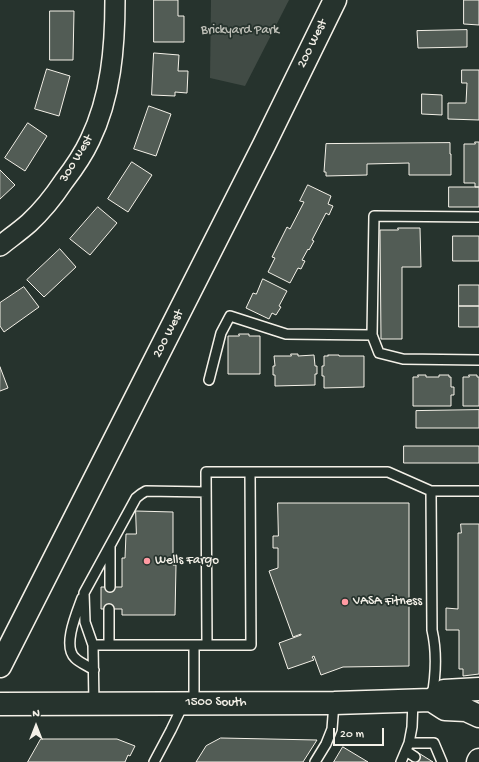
<!DOCTYPE html>
<style>
body{margin:0}
#map{position:relative;width:479px;height:762px;overflow:hidden;background:#26332d;font-family:"Gochi Hand",sans-serif}
canvas{display:block}
.north{position:absolute;left:16px;top:706px;width:40px;height:40px;-webkit-text-stroke:3px #26332d;paint-order:stroke;rotate:0deg;font-size:11px;font-weight:700;line-height:16px;text-align:center;color:#f4f1e8}
.north::after{content:'';display:block;margin:auto;width:14px;height:18px;background:#f4f1e8;clip-path:polygon(50% 0,100% 100%,50% 72%,0 100%)}
.scale{position:absolute;left:333px;top:728px;width:51px;height:18px;box-sizing:border-box;border:2px solid #f4f1e8;border-top:0;padding-left:5px;font-size:12px;line-height:14px;white-space:nowrap;color:#f4f1e8;-webkit-text-stroke:3px #26332d;paint-order:stroke}
</style>
<div id="map">
<canvas width="479" height="762"></canvas>
<div class="north">N</div>
<div class="scale">20 m</div>
</div>
<script>
const context = document.querySelector('canvas').getContext('2d');
context.lineJoin = 'round';
function fillPath(path, color) { context.fillStyle = color; context.fill(path, 'evenodd'); }
function strokePath(path, color, width, dash) { context.strokeStyle = color; context.lineWidth = width; context.lineCap = dash ? 'butt' : 'round'; context.setLineDash(dash || []); context.stroke(path); }
function write(font, color, halo, rows, align = 'center') {
  context.font = font + ' "Gochi Hand",sans-serif'; context.lineWidth = 3.5; context.setLineDash([]); context.textBaseline = 'middle'; context.strokeStyle = halo; context.fillStyle = color; for (const [text, x, y, turn = 0] of rows) {
    context.save(); context.translate(x, y); context.rotate((+turn || 0) * Math.PI / 180); context.textAlign = isNaN(turn) ? turn : align; if (halo) context.strokeText(text, 0, 0); context.fillText(text, 0, 0); context.restore();
  }
}
fillPath(new Path2D(`
 M211 0H289L245 86 210 78Z`), '#414b45');
const building = new Path2D(`
 M154 0H178V16H184V42H154Z
 M464 0H479V25L464 24Z
 M50 11H74L73 60H50Z
 M467 30V47L418 48 417 31Z
 M154 53 179 55 178 71H188L187 93 175 92V96L152 95Z
 M47 69 70 76 59 116 35 109Z
 M462 70H479V120L448 119V103H466L467 83H462Z
 M422 94 442 95V115L422 114Z
 M149 106 171 114 156 156 134 149Z
 M28 123 47 136 25 171 5 158Z
 M475 142H479V187H475V183H464V144H475Z
 M450 143V154H451V175H409V163L367 164V175L326 176V172H324L326 144Z
 M132 162 152 175 128 212 108 199Z
 M0 170 15 185 0 199Z
 M308 185 331 196 328 204 333 206 329 215 326 213 312 240 314 241 309 250 308 249 302 260 305 261 301 269 298 268 290 283 268 272 275 258 272 257 287 227 290 229 304 202 300 201Z
 M449 187H479V207H449Z
 M98 207 117 223 90 255 70 239Z
 M398 228H420L421 267H402V339H381L380 230H398Z
 M453 236H479V261H453Z
 M60 249 76 267 44 297 27 280Z
 M263 279 287 291 279 306 281 307 276 315 272 313 269 319 246 308 253 293 256 294Z
 M459 285H479V306H459Z
 M24 287 39 307 4 332 0 326V303Z
 M459 306H479V327H459Z
 M239 334H249V336H260V374H228V336H239Z
 M291 354H298V356L314 355 315 366H317V374H315V385L275 386V375H273V366H275L274 356H291Z
 M328 355H339V356H364V387L324 388V376H322V366H324V356H328Z
 M0 367 8 388 0 391Z
 M418 375H426V377H439V375H449V377H451V387H454V395H451V406H413V377H418Z
 M469 375H477V377H479V406H463V377H469Z
 M479 410V428H416V411Z
 M404 446H479V463H404Z
 M278 503H409V666L343 667 321 675 314 656 312 657 314 660 288 669 279 643 301 635V634L293 637 269 571 278 568V548H273V536H278Z
 M136 511 173 512V565H176L175 615H122V609H101V587H122V558H125L126 534H136Z
 M461 524H479V674L463 676V669H459V630H446V608L458 609V533H461Z
 M221 738 317 740 303 762H196L206 746Z
 M41 739H117L135 746 130 756 128 755 125 762H28Z
 M343 747 368 762H334Z
 M417 752 433 762H412Z`);
fillPath(building, '#525c55');
strokePath(building, '#f4f1e8', 1);
const lane = new Path2D(`
 M479 217 374 216 372 335 379 353 403 359 479 360
 M209 380 221 333 230 316 286 334 372 335
 M431 491 432 630C437 652 436 674 432 696
 M110 587V547
 M82 598C77 612 62 646 75 658 80 663 88 666 94 670
 M93 645H194
 M109 645V609
 M207 645 206 472H250
 M194 703V645H251L250 472H388L431 491H479
 M94 704 93 645 85 622 84 593 136 498 141 494 146 491 206 492
 M409 743H434L442 762
 M406 751 415 757
 M154 762 171 730 183 705
 M315 762 326 744 332 729 334 703
 M401 762 409 743 412 727 413 700`);
const street = new Path2D(`
 M0 246C10 238 20 231 29 223 42 211 54 196 64 181 74 168 83 155 90 140 111 97 115 47 115 0`);
const secondary = new Path2D(`
 M0 666 264 145 335 0
 M431 700 445 709 466 710 479 716
 M0 704 334 703 431 700 444 691 479 689
 M478 762 479 760`);
strokePath(lane, '#f4f1e8', 12);
strokePath(street, '#f4f1e8', 22);
strokePath(secondary, '#f4f1e8', 25);
strokePath(lane, '#26332d', 9);
strokePath(street, '#26332d', 19);
strokePath(secondary, '#26332d', 22);
for (const [x, y, r, color] of [
 [147,561,4,"#ff9aa2"],
 [345,602,4,"#ff9aa2"]
]) { const dot = new Path2D(); dot.arc(x, y, r, 0, 2 * Math.PI); context.fillStyle = color; context.fill(dot); strokePath(dot, '#26332d', 1.5); }
write('13px', '#bebfb7', '#26332d', [
 ["Brickyard Park",240,31]
]);
write('13px', '#f4f1e8', '#26332d', [
 ["200 West",313,44,-64],
 ["300 West",77,159,-59],
 ["200 West",169,334,-63],
 ["1500 South",216,703]
]);
write('13px', '#f4f1e8', '#26332d', [
 ["Wells Fargo",155,561],
 ["VASA Fitness",353,602]
], 'left');
</script>
